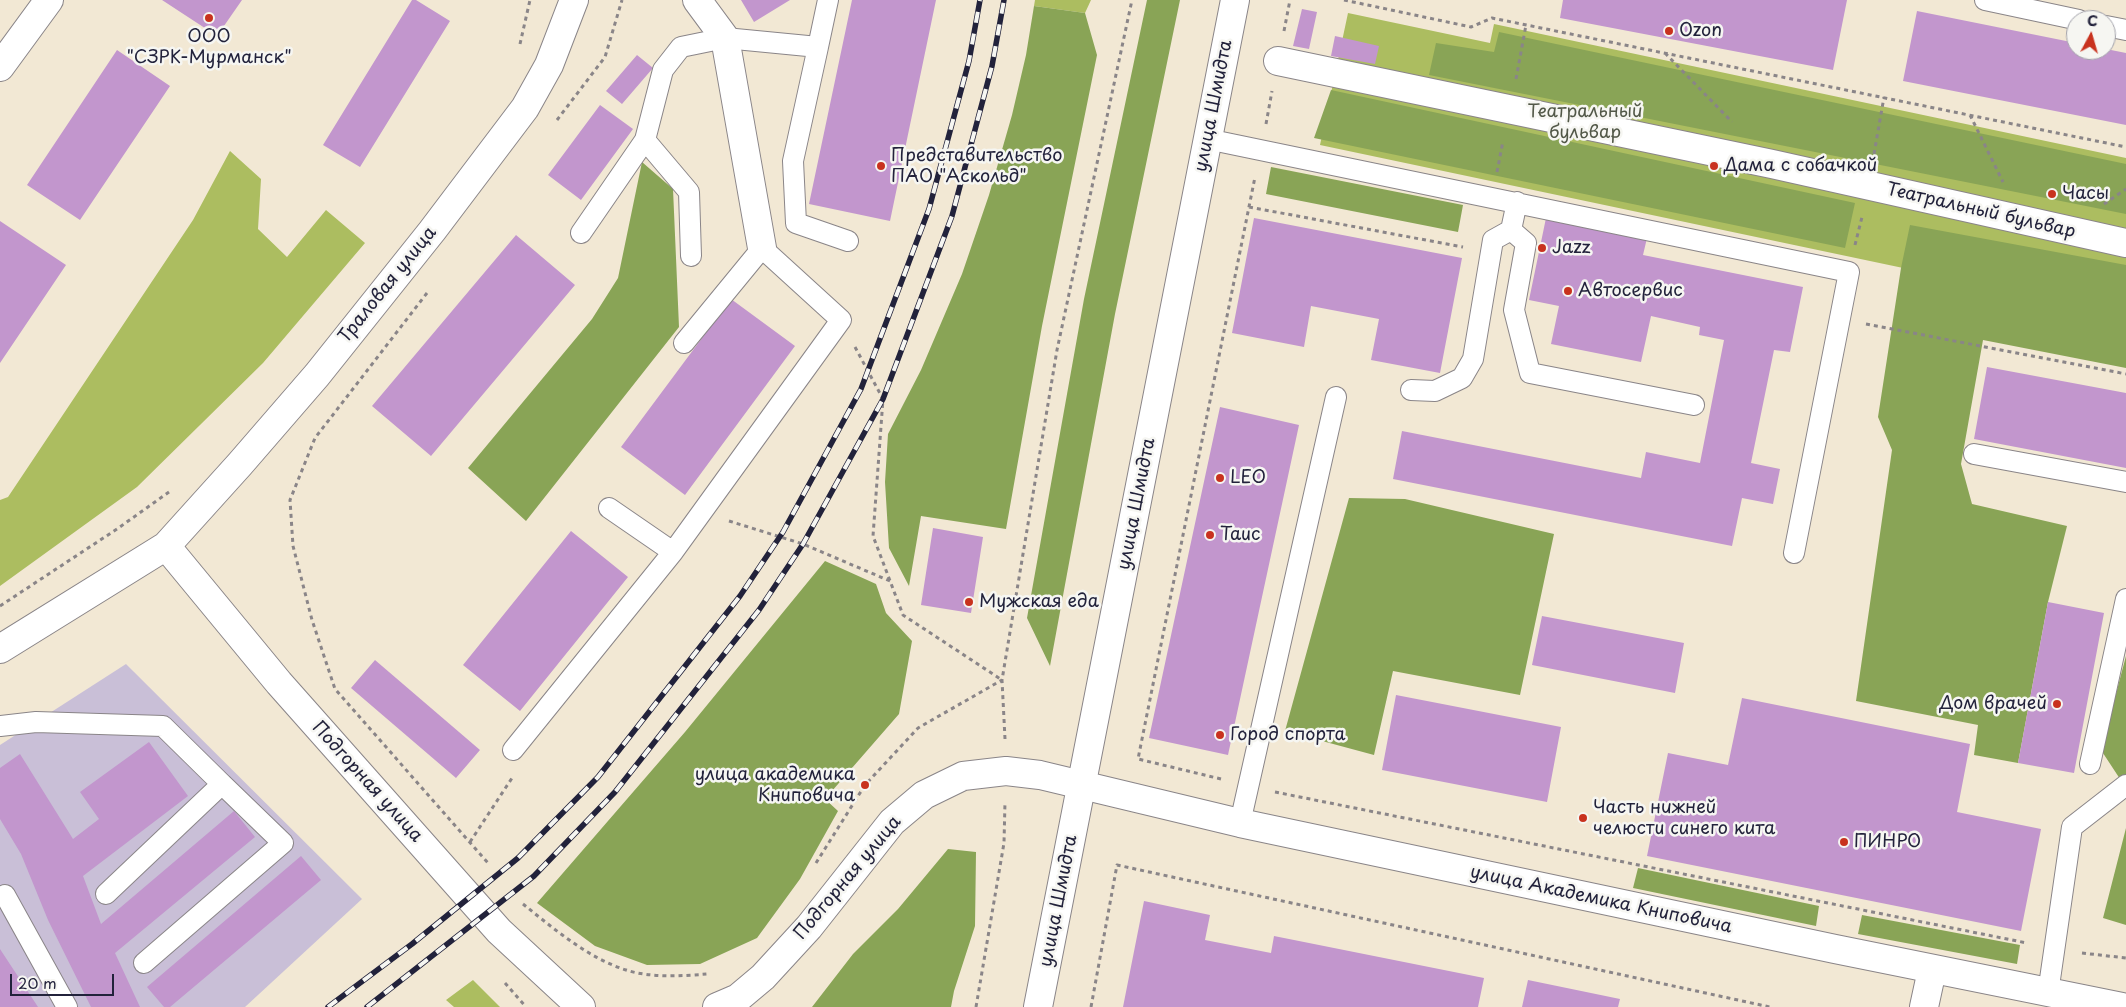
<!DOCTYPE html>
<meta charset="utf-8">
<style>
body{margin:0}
#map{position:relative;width:2126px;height:1007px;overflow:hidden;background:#f2e8d4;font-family:"Playpen Sans",sans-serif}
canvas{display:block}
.north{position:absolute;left:2066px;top:10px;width:50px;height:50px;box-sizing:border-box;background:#f6f6f2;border:1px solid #a1a1a9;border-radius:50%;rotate:6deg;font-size:14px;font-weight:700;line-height:20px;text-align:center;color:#22223b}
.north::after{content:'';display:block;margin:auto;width:18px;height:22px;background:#c8321e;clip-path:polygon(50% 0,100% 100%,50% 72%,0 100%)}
.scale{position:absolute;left:10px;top:974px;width:104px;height:22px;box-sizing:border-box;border:2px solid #22223b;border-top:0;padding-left:6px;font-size:15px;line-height:18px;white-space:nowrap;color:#22223b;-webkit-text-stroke:4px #f6f6f2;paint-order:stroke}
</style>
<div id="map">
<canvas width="2126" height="1007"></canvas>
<div class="north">С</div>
<div class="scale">20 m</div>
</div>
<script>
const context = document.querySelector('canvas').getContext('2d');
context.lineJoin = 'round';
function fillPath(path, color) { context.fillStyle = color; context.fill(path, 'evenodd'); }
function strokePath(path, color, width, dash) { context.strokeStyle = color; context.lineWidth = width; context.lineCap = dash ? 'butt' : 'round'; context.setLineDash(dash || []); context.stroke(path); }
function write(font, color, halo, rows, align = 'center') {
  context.font = font + ' "Playpen Sans",sans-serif'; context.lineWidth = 5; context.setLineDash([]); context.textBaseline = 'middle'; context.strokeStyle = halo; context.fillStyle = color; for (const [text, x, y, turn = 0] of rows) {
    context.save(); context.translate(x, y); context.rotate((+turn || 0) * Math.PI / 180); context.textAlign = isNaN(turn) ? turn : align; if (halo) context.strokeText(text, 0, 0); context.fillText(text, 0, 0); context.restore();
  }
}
fillPath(new Path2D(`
 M126 664 362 899 245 1007H0V745Z`), '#c9bfd7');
fillPath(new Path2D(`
 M1035 0H1091L1085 13 1034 6Z
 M1348 13 1490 43 1494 24 2126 158V315L1320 145Z
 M230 151 261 179 258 229 287 257 326 210 365 243 263 363 137 487 0 586V500L8 497 193 220Z
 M473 980 500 1007H454L446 1000Z`), '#acbd60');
fillPath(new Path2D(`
 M1147 0H1180L1115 314 1050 666 1027 618 1084 299Z
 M1034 6 1085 13 1097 55 1042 326 1006 529 921 516 909 586 889 548 885 482 888 434 921 370 962 274 989 195 1012 115 1026 55Z
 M1499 32 2126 164V214L1429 75 1436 43 1494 52Z
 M1331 90 1855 203 1845 248 1314 138Z
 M642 162 673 189 679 327 526 521 468 468 592 319 618 278Z
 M1271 167 1463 205 1458 232 1266 194Z
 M1910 225 2126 265V368L1983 340 1961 464 1972 504 2067 526 2048 602 2018 763 1974 755 1978 725 1856 701 1892 450 1878 417 1901 268Z
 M1349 498 1405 499 1554 534 1520 695 1393 671 1374 755 1285 731Z
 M825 561 876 584 886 613 912 641 899 714 825 799 838 811 800 879 757 938 700 964 647 965 595 946 537 903 685 732Z
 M2126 656V775L2120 779 2101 750Z
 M2126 828V925L2103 918Z
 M948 849 976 852 975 926 954 991 951 1007H812L853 954 898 909Z
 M1638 868 1819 906 1816 926 1633 888Z
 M1862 915 2020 945 2017 964 1858 934Z`), '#89a456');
fillPath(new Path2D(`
 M162 0H242L217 36Z
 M412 0H416L450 21 360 167 323 145Z
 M741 0H790L754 22Z
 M852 0H936L890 221 809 204Z
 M1563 0H1847L1833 70 1560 18Z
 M1302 9 1317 12 1309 49 1293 46Z
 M1917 11 2076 43V50L2106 49 2126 53V125L1903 81Z
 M1335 36 1379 46 1375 64 1331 56Z
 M117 50 170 86 80 220 27 185Z
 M637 55 653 68 622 104 606 91Z
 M600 105 633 129 581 200 548 175Z
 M1254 218 1462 258 1440 373 1371 360 1379 319 1311 306 1304 347 1232 333Z
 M1546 218 1647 238 1643 255 1803 287 1790 352 1774 350 1751 463 1780 469 1773 504 1742 498 1732 546 1393 479 1402 431 1641 478 1646 452 1700 463 1724 340 1699 335 1700 327 1651 316 1641 362 1551 344 1559 306 1529 300Z
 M0 221 66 265 0 363Z
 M516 235 575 285 431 456 372 406Z
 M731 299 795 346 685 495 621 447Z
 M1987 367 2126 393V468L1974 439Z
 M1220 407 1299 425 1228 755 1149 738Z
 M933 528 983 537 971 613 921 605Z
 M571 531 628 577 520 711 463 665Z
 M2048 602 2104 613 2074 773 2018 763Z
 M1542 616 1684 643 1675 693 1532 665Z
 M375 660 480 750 456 778 351 688Z
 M1396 695 1561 727 1547 802 1382 770Z
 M1742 698 1970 744 1957 812 2041 829 2021 931 1647 856 1668 753 1728 765Z
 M149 742 188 796 83 876 101 924 234 811 255 837 115 953 140 1007H91L48 920 21 854 0 819V768L20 754 73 839 99 819 80 792Z
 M301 856 321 880 170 1007H164L147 987Z
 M1144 901 1210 915 1205 940 1271 953 1274 936 1484 978 1478 1007H1123Z
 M0 949 38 1007H0Z
 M1528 980 1620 999 1618 1007H1522Z`), '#c296cd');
const lane = new Path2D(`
 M1985 0 2079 20
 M2106 26 2126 30
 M818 47 793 161 796 223 848 241
 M1207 139 1849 272 1794 553
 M645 140 689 192 691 256
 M1517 202 1511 230 1526 243 1514 310 1530 373 1694 405
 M581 233 645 140 663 70 681 47 725 38 818 47 828 0
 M1411 390 1435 391 1462 378 1473 359 1493 240 1511 230
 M1974 454 2126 482
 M609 508 673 552
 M0 726 36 722 163 726 222 784 106 894
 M513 750 673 552 841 320 762 248 684 343
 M2090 764 2126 599
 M1240 823 1336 397
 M5 895 67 1007
 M144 963 283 843 222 784
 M2048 993 2072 827 2126 785`);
const street = new Path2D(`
 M697 0 725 38 762 248
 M1278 61 1772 164 2126 243
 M0 67 49 0
 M1924 1007 1932 970`);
const secondary = new Path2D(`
 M166 546 279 683 499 931 581 1007
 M0 649 166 546 240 464 317 375 432 231 525 108 549 65 574 0
 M717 1007 738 998 763 977 809 927 892 822 924 795 963 776 1006 771 1040 775 1240 823 1835 949 2122 1007`);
const primary = new Path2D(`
 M1038 1007 1235 0`);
strokePath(lane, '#8a8588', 22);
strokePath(street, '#8a8588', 30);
strokePath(secondary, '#8a8588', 30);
strokePath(primary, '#8a8588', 30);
strokePath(new Path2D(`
 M1344 0 1471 27 1492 18 2126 147
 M1284 31 1290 0
 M520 44 530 0
 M1665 53 1732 122
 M1516 79 1526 25
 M1970 115 2003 182
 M557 120 605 57 622 0
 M1266 124 1272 91
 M1874 154 1884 97
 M1497 172 1503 141
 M2104 204 2126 189
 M1249 207 1463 247
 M1855 245 1862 217
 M427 293 315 438 290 500 293 546 312 620 335 689 488 863
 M1866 324 2126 374
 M855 347 883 399 873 536 903 615 1002 680
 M729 521 803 544 890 581
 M0 606 117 529 169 492
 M1005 739 1002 680 1057 350 1132 0
 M1221 779 1138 759 1255 177
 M1275 792 2027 943
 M470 842 512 778
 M816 863 865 785 918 728 1002 680
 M523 904C554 929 588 958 626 970 650 978 683 976 707 974
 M2082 953 2126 958
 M505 983 526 1007
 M976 1007 1004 843 1005 802
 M1091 1007 1117 865 1770 1007`), '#8a8588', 3, [4, 4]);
strokePath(lane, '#fff', 20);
strokePath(street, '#fff', 28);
strokePath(secondary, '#fff', 28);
strokePath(primary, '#fff', 28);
const rail = new Path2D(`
 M328 1007 412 944 518 858 598 777 740 596 783 532 861 389 929 209 969 61 980 0
 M367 1007 534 876 615 792 759 610 803 544 883 399 952 216 992 66 1004 0`);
strokePath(rail, '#22223b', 5.5);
strokePath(rail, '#f6f6f2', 4, [11]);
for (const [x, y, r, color] of [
 [209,18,5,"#c8321e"],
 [1669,31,5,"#c8321e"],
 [881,166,5,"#c8321e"],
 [1714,166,5,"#c8321e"],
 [2052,194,5,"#c8321e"],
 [1542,248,5,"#c8321e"],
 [1568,291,5,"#c8321e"],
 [1220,478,5,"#c8321e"],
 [1210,535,5,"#c8321e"],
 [969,602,5,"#c8321e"],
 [2057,704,5,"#c8321e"],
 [1220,735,5,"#c8321e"],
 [865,785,5,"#c8321e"],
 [1583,818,5,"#c8321e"],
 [1844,842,5,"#c8321e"]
]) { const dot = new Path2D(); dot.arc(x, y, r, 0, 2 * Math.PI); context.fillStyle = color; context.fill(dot); strokePath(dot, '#f6f6f2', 2); }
write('18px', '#22223b', '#f6f6f2', [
 ["Ozon",1679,31],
 ["ООО",209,37,"center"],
 ["\"СЗРК-Мурманск\"",209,58,"center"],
 ["Представительство",891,156],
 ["ПАО \"Аскольд\"",891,177],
 ["Дама с собачкой",1724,166],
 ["Часы",2062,194],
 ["Jazz",1552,248],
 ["Автосервис",1578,291],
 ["LEO",1230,478],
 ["Таис",1220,535],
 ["Мужская еда",979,602],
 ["Дом врачей",2047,704,"right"],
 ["Город спорта",1230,735],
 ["улица академика",855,775,"right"],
 ["Книповича",855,796,"right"],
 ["Часть нижней",1593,808],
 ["челюсти синего кита",1593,829],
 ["ПИНРО",1854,842]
], 'left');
write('18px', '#22223b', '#f6f6f2', [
 ["улица Шмидта",1214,106,-79],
 ["Театральный бульвар",1981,211,13],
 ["Траловая улица",388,285,-51],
 ["улица Шмидта",1137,504,-79],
 ["Подгорная улица",367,782,48],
 ["Подгорная улица",848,878,-50],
 ["улица Академика Книповича",1601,900,12],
 ["улица Шмидта",1059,901,-79]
]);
write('18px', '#525848', '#f6f6f2', [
 ["Театральный",1585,112],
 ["бульвар",1585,133]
]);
</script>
